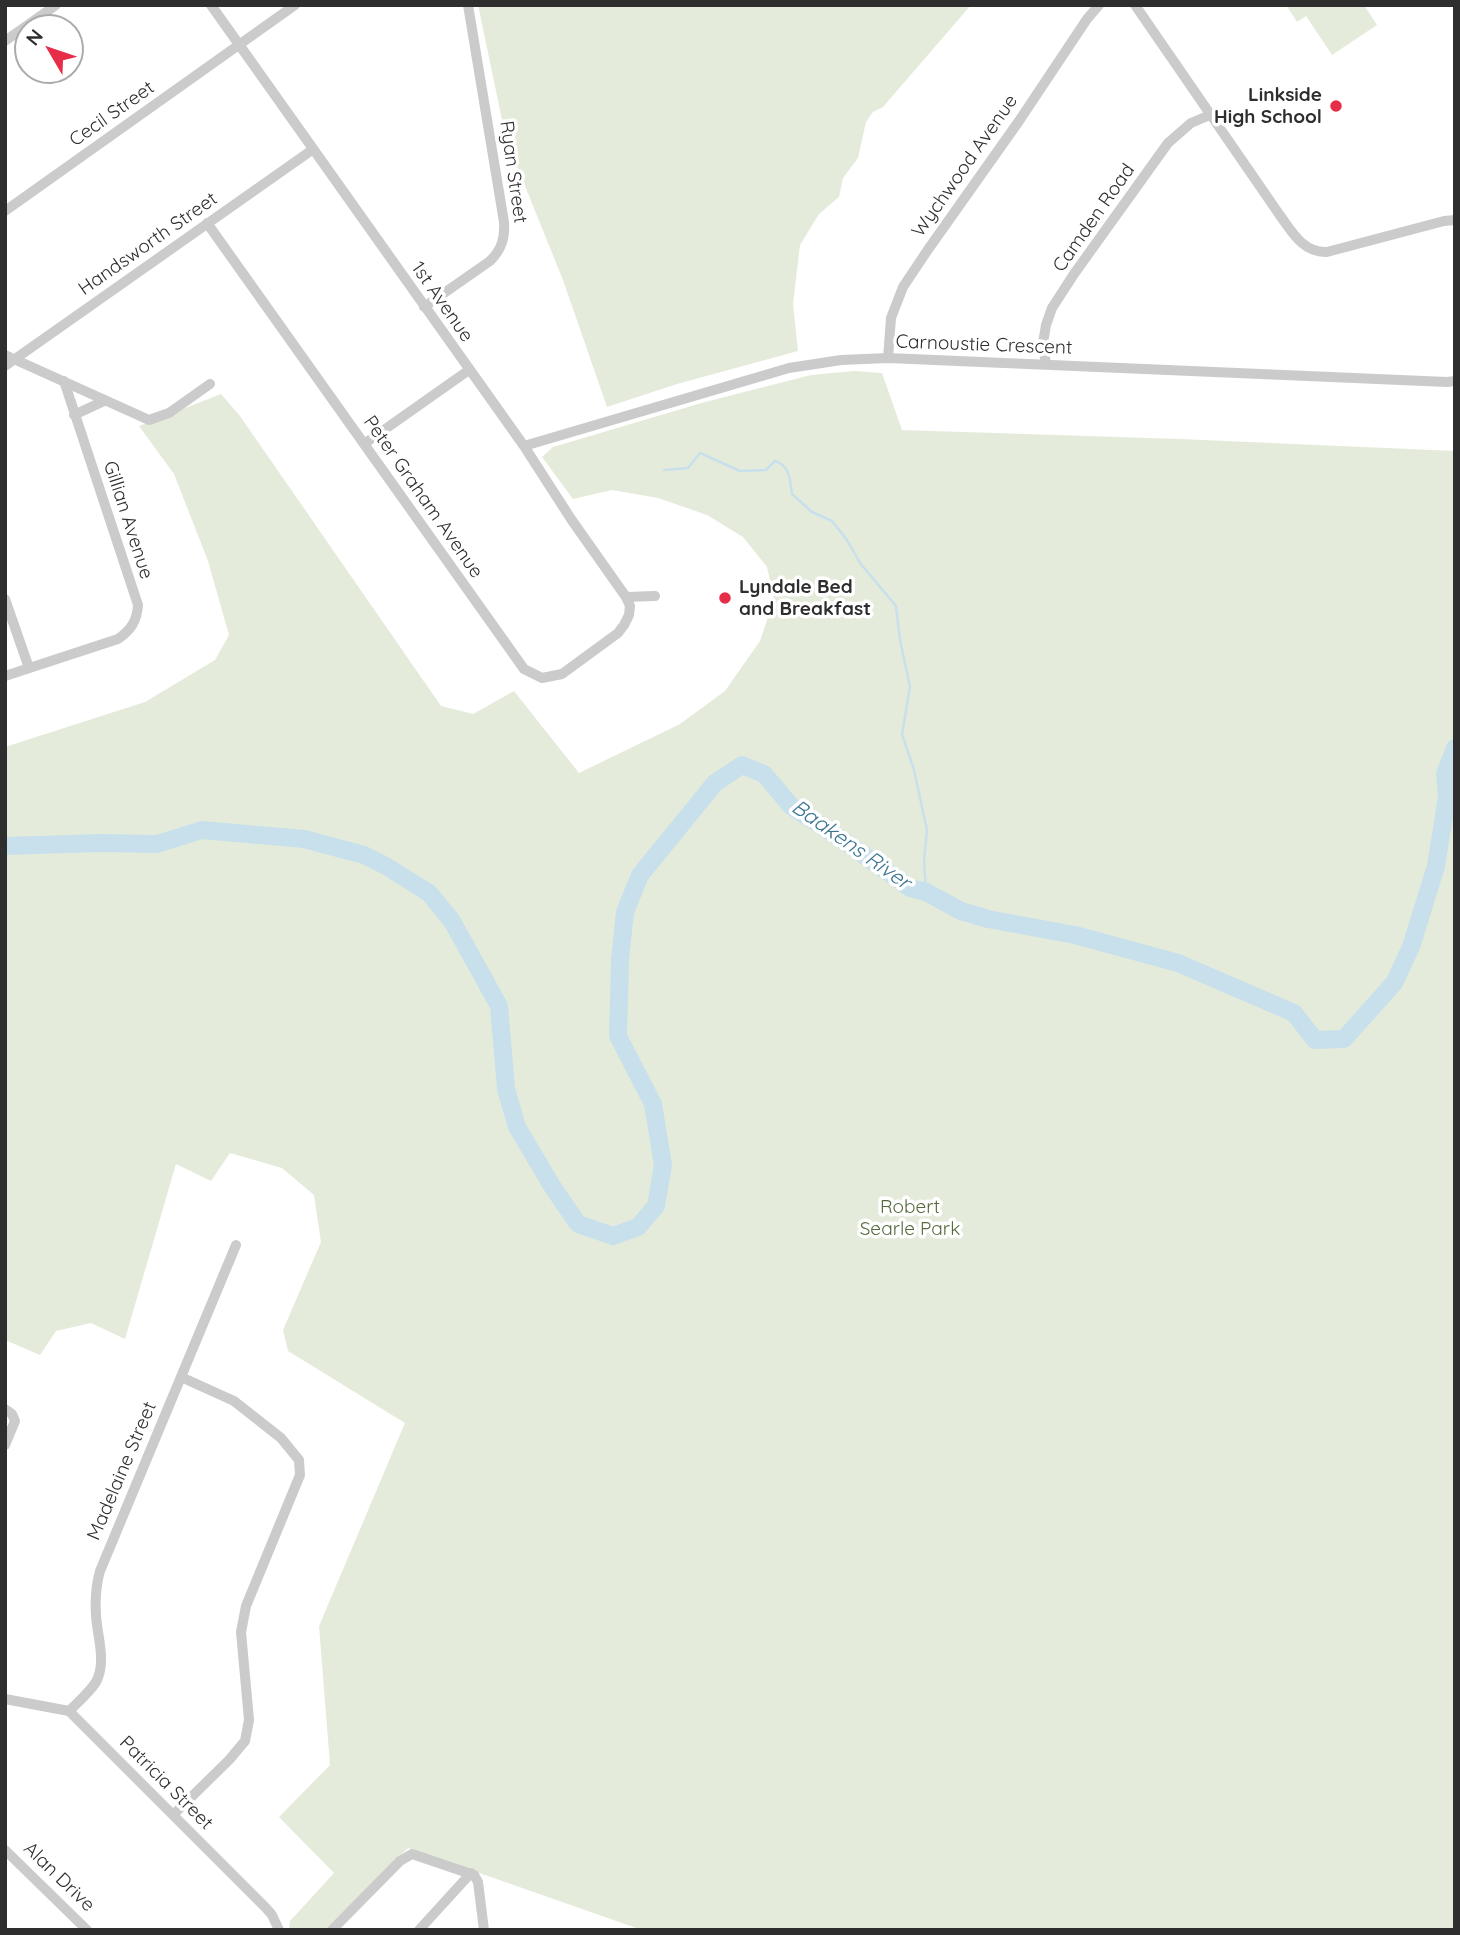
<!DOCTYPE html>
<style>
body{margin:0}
#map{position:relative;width:1460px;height:1935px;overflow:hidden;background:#fff;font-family:Quicksand,sans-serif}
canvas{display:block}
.frame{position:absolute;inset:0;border:7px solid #2e2e2e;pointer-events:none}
.north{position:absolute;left:14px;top:14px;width:70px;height:70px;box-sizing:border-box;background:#fff;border:2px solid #ababab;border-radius:50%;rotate:309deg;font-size:19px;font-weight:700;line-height:28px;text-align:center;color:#2e2e2e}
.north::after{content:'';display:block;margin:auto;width:24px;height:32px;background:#e62e48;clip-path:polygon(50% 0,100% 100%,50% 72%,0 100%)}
</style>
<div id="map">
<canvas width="1460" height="1935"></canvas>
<div class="frame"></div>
<div class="north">N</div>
</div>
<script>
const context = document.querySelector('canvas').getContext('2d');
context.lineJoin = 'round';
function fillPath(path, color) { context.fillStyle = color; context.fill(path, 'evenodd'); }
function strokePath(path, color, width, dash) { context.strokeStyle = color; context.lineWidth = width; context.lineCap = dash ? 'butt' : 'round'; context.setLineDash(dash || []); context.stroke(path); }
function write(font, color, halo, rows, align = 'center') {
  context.font = font + ' Quicksand,sans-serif'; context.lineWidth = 7; context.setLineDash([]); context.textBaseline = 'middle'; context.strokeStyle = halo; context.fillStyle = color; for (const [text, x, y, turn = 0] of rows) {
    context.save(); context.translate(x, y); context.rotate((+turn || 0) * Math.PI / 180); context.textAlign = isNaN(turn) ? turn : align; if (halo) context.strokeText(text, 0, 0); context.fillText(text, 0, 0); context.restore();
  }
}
fillPath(new Path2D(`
 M478 5H971L883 107 873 112 866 122 858 158 843 178 839 197 819 214 800 245 793 304 798 351 677 384 607 407 563 280 506 139Z
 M1286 5H1364L1377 25 1332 55 1306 16 1297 22Z
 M854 371 882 373 902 430 1180 439 1455 451V1930H642L408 1848 325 1930H289L290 1921 334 1873 279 1817 330 1765 319 1626 405 1423 288 1351 283 1330 321 1242 314 1195 282 1168 230 1153 211 1181 176 1164 125 1339 91 1323 56 1331 40 1355 5 1340V747L145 702 215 660 229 635 208 561 174 474 139 426 221 394 240 416 441 706 473 714 514 691 579 773 680 724 725 691 760 641 774 599 767 567 743 537 707 515 658 498 612 490 573 499 542 457 553 447 705 402 811 375Z`), '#e5ebdb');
strokePath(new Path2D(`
 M664 470 688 468 700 453 740 471 766 470 775 461C790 465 790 481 792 494L812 512 832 521 847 540 860 563 896 606 900 640 910 687 902 734 914 770 927 830 924 861 926 892`), '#c7e0ec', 2.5);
strokePath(new Path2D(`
 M5 846 101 843 157 844 202 830 304 839 364 855 386 866 413 883 429 893 452 921 499 1006 506 1089 517 1127 552 1186 578 1224 613 1236 638 1227 656 1206 663 1165 653 1104 618 1036 620 960 625 912 640 875 715 783 742 765 764 774 791 806 834 834 910 888 926 892 961 911 988 919 1075 935 1178 963 1294 1013 1315 1040 1344 1039 1394 983 1411 947 1436 866 1447 797 1445 774 1455 748`), '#c7e0ec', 18);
strokePath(new Path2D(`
 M1135 5 1279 214C1292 232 1303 253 1327 252L1444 221 1455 220
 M5 41 56 5
 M5 211 295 5
 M207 223 524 669 542 678 562 674 618 633 624 625 629 615 630 606 626 597 571 519 524 446 211 5
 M424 307 490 261C502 249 505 238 504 222L468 5
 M5 355 149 420 169 413 210 384
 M888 358 891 318 903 287 927 251 1019 121 1087 19 1099 5
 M1046 364 1043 343 1046 325 1052 308 1074 274 1168 143 1191 123 1210 115
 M5 366 312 150
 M74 415 104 401
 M364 444 469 370
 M524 446 789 368 841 360 888 358 1447 382 1455 381
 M626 597 655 596
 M5 599 29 668
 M5 676 118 639C131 630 137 621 138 605L64 381
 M5 1409 12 1414 15 1421 5 1445
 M5 1699 69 1711 266 1908 272 1915 279 1930
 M69 1711C78 1702 89 1693 96 1682 107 1662 97 1636 96 1615 95 1600 96 1585 100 1571L236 1245
 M174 1814 229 1760 245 1741 249 1720 241 1632 246 1606 300 1475 299 1460 281 1438 234 1401 181 1377
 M5 1850 87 1930
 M332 1930 400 1861 412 1854 474 1875 478 1882 484 1930
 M419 1930 471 1873`), '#cbcbcb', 10);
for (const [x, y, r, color] of [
 [1336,106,7,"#e62e48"],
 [725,598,7,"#e62e48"]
]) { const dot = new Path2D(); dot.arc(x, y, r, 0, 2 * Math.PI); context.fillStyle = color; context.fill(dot); strokePath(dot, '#fff', 2.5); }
write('bold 19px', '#2e2e2e', '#fff', [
 ["Linkside",1322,95],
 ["High School",1322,117],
 ["Lyndale Bed",739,587,"left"],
 ["and Breakfast",739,609,"left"]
], 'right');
write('19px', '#2e2e2e', '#fff', [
 ["Cecil Street",112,114,-35],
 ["Wychwood Avenue",965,166,-55],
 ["Ryan Street",513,172,82],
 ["Camden Road",1094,218,-55],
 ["Handsworth Street",148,244,-35],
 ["1st Avenue",442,302,55],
 ["Carnoustie Crescent",984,345,2],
 ["Peter Graham Avenue",423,497,55],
 ["Gillian Avenue",128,520,72],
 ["Madelaine Street",122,1471,-67],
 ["Patricia Street",166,1783,45],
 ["Alan Drive",59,1877,44]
]);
write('19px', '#546a3b', '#fff', [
 ["Robert",910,1207],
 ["Searle Park",910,1229]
]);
write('italic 21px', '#3b7590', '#fff', [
 ["Baakens River",851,845,35]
]);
</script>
